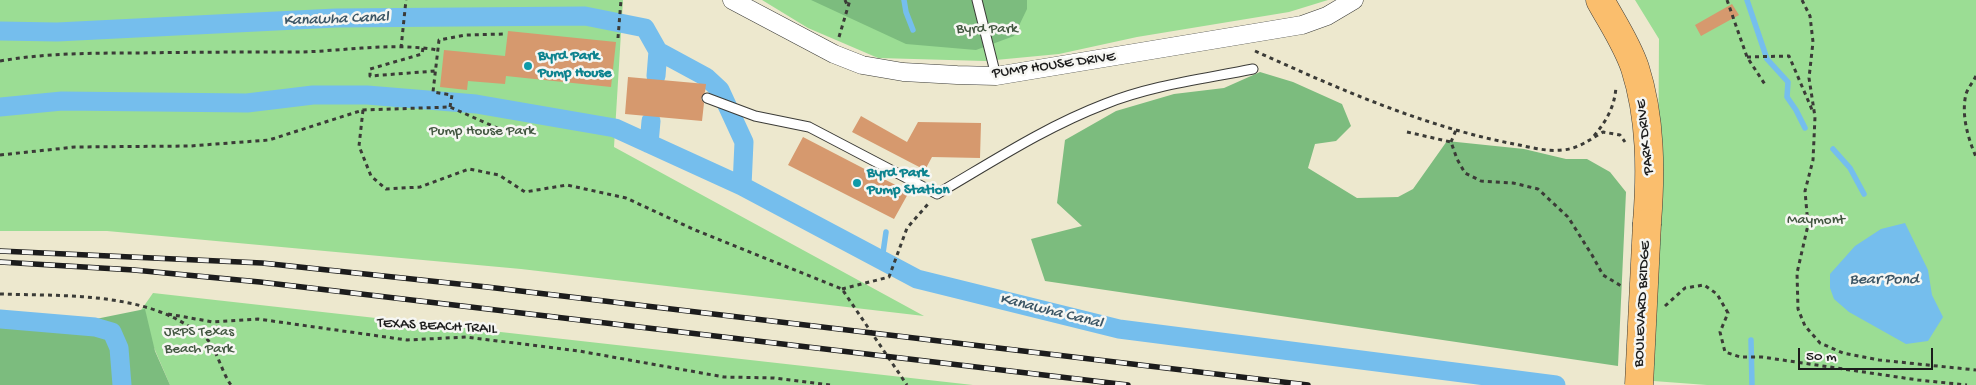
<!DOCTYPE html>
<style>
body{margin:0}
#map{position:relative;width:1976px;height:385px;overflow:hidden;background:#ede8ce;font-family:"Gochi Hand",sans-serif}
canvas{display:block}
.scale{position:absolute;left:1798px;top:348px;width:135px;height:22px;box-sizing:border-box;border:2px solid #1c1c1c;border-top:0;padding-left:6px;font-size:15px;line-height:18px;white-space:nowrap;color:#1c1c1c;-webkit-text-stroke:4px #f6f6f2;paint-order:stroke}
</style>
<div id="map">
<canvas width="1976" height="385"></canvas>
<div class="scale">50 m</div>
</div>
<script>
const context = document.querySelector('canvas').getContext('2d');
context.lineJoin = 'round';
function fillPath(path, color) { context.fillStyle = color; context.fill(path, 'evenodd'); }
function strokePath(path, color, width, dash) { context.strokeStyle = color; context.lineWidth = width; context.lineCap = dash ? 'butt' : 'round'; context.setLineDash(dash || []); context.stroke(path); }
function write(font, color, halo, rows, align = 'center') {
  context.font = font + ' "Gochi Hand",sans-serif'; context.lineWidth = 5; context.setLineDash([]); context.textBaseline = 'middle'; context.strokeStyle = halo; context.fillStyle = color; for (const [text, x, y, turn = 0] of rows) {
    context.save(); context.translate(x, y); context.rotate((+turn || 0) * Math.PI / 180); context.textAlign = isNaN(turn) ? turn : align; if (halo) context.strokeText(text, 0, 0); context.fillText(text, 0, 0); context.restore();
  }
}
fillPath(new Path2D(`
 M0 0H623L614 147 924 316 521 269 107 231H0Z
 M762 0H1328L1289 12 1137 37 1059 54 985 61 878 58 808 28Z
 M1635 0H1976V385H1707L1640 380 1658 191 1659 39Z
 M153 293 973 385H170L139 313Z`), '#9bdd94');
fillPath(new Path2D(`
 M811 0H1027V9L1014 36 976 50 906 44Z
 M1260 72 1293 82 1342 104 1351 126 1336 141 1315 144 1308 168 1357 198 1398 197 1413 189 1447 141 1524 149 1566 159H1587L1610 172 1626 192 1618 366 1045 281 1031 239 1082 226 1057 203 1065 140 1116 111 1174 94 1224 88Z
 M145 309 155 351 170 385H0V319L71 324Z`), '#7cbc7e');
fillPath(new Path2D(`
 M1905 223 1928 270 1932 295 1943 317 1928 341 1906 344 1849 312 1834 299 1830 288V274L1855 246 1881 229Z`), '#75beed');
strokePath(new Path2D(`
 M904 0 906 12 913 30
 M1747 0 1767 59 1788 82 1787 97 1796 110 1805 128
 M1833 149 1850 168 1864 194
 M882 260 886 232
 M1751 340 1752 385`), '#75beed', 5.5);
strokePath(new Path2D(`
 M0 31 57 32 336 18 585 16 645 28 658 51 706 77 720 90 744 142 742 186 917 279 1119 329 1556 385
 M656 76 658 51
 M0 107 62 101 247 103 313 95H367L476 104 615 128 742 186
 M649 144 651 121
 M0 319 95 327 112 332 119 348 122 385`), '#75beed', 19);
fillPath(new Path2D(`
 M1732 4 1739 15 1701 36 1695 25Z
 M508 31 616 42 611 87 506 76 505 84 468 81 467 90 440 87 444 50 505 56Z
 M628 77 706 84 705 92 701 99 704 103 702 121 625 114Z
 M861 116 907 142 918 122 981 123 980 158 932 157 925 170 852 132Z
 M803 137 909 192 894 219 788 165Z`), '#d6996e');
const service = new Path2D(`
 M977 0 996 76
 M707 98 755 116 809 127 937 194C992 162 1045 127 1105 104 1152 85 1204 79 1253 69`);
const minor = new Path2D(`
 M732 0 834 54 862 65 903 72 957 75 996 76 1302 25 1327 16 1354 0`);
const primary = new Path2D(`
 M1600 0C1612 22 1627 44 1635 68 1651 118 1651 172 1647 223`);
strokePath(service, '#3b3b37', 11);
strokePath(minor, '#3b3b37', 19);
strokePath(primary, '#3b3b37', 29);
strokePath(new Path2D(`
 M845 0 848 7
 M1727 0 1747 57 1766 86
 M1802 0 1810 16 1813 42 1809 78 1815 117 1813 160 1805 191 1808 225 1797 273 1798 309 1805 326 1820 343 1843 353 1879 360 1976 370
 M839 37 850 0
 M618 38 621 0
 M401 48 406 0
 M423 48 422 54 370 69V76L435 71
 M1255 51C1337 88 1420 125 1509 143 1526 146 1545 152 1562 150 1578 149 1589 140 1603 132L1620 135 1625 142
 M1747 57 1789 56 1813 112
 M0 61C46 53 94 53 140 53 194 52 247 52 300 52 345 51 392 42 437 50
 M1976 76C1973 82 1968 88 1966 94 1961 115 1968 138 1976 157
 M450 107 452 95 433 92 439 40 466 35 505 34
 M363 110 359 146 371 176 386 189 420 187 469 169 499 175 525 192 567 185 626 198 695 230 842 289 907 385
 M1407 132 1451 142 1457 159 1465 173 1481 181 1513 183 1538 189 1568 217 1592 255 1603 275 1623 287
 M1594 136C1607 120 1615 106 1616 86
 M1451 142 1456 130
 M0 155 75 147 190 146 269 140 363 110 450 107 513 135
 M842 289 889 277 907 228 928 204
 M0 294C61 296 137 292 190 327 195 330 202 333 206 338 217 349 221 371 231 385
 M1665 306 1685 288 1704 285 1717 294 1728 313 1720 332 1725 352 1740 357H1762L1918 380 1967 385
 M168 314 213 322 258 319 407 340 466 337 579 351 724 377 774 378 830 385`), '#3b3b37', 3, [4, 4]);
strokePath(service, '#fff', 9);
strokePath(minor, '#fff', 18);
strokePath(primary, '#fabe6d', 28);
const rail = new Path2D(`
 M0 251 262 263 487 287 1308 385
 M0 262 134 270 260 282 1128 385`);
strokePath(rail, '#1c1c1c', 5.5);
strokePath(rail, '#f6f6f2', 4, [11]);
const primaryBridge = new Path2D(`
 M1639 385 1647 223`);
strokePath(primaryBridge, '#3b3b37', 29, []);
strokePath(primaryBridge, '#fabe6d', 28);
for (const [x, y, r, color] of [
 [528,66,5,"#0f9aa8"],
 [857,183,5,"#0f9aa8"]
]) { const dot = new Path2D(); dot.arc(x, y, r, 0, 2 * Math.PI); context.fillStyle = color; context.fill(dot); strokePath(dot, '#f6f6f2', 2); }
write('15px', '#425640', '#f6f6f2', [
 ["Byrd Park",987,30],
 ["Pump House Park",482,132],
 ["Maymont",1816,221],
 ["JRPS Texas",199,333],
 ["Beach Park",199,350]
]);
write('bold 15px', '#0d838f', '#f6f6f2', [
 ["Byrd Park",538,57],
 ["Pump House",538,74],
 ["Byrd Park",867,174],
 ["Pump Station",867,191]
], 'left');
write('15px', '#1c1c1c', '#f6f6f2', [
 ["PUMP HOUSE DRIVE",1054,66,-8],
 ["PARK DRIVE",1646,137,-96],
 ["BOULEVARD BRIDGE",1643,304,-87],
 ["TEXAS BEACH TRAIL",437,327,3]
]);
write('italic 16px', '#3b5565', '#f6f6f2', [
 ["Kanawha Canal",336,20,-2],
 ["Bear Pond",1884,281],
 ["Kanawha Canal",1051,312,14]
]);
</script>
